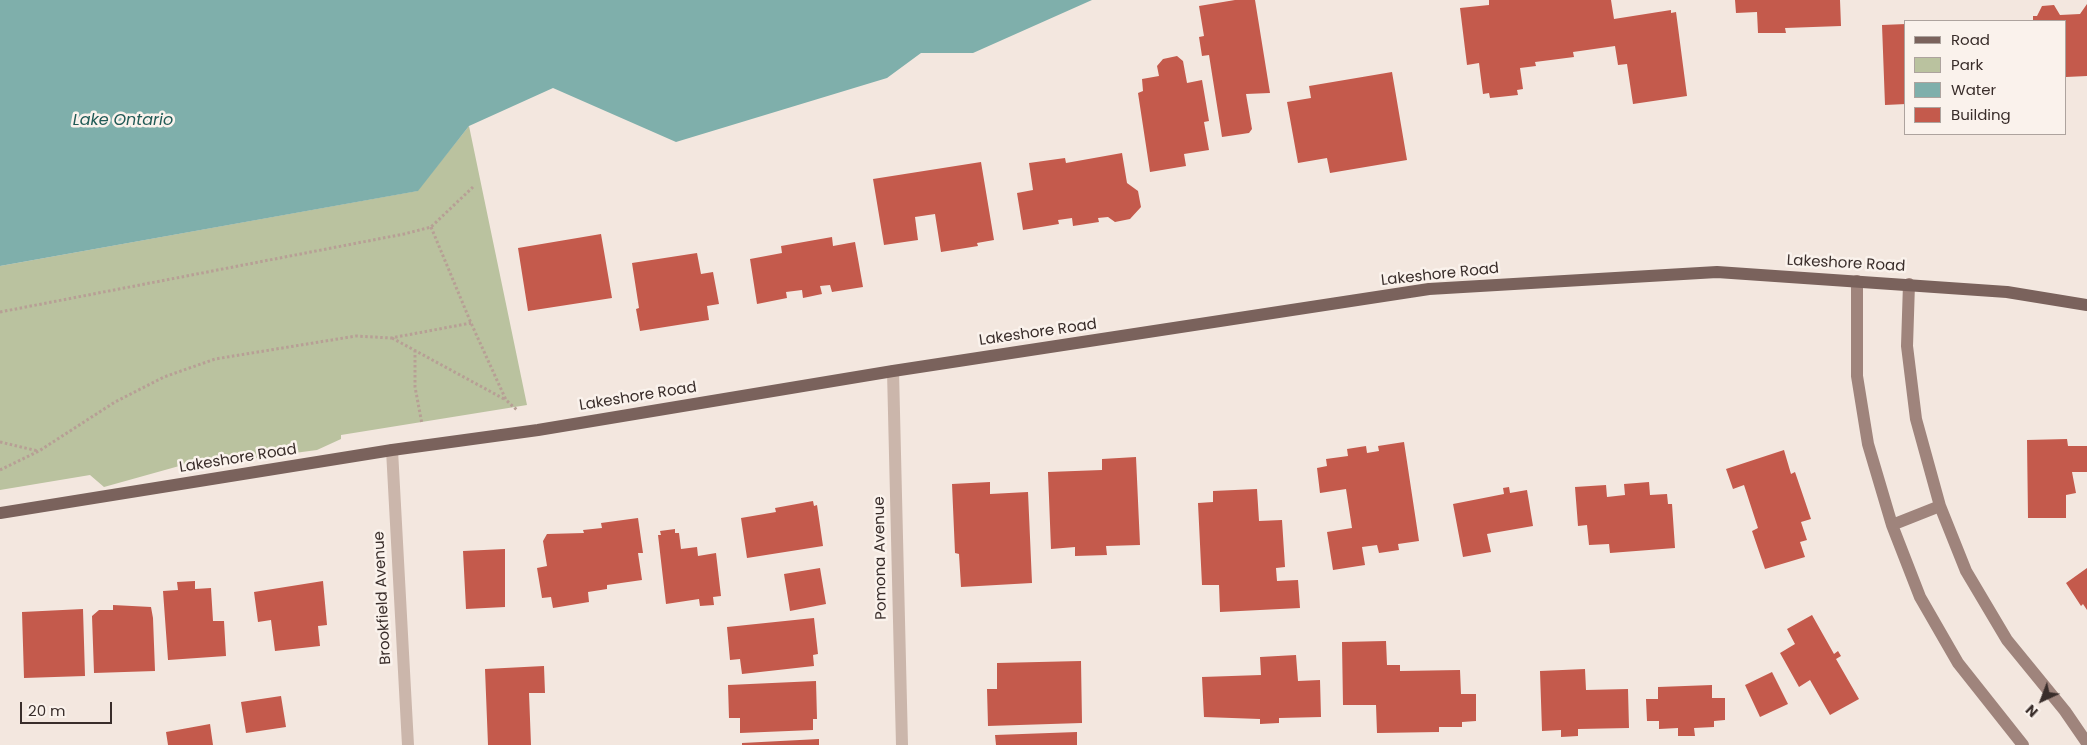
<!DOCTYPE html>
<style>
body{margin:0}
#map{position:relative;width:2087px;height:745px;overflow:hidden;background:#f3e7df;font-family:Poppins,sans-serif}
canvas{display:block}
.legend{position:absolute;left:1904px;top:20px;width:162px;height:115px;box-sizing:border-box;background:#faf2ec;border:1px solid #ada39e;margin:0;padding:6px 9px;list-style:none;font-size:15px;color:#392d2a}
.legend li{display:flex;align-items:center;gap:10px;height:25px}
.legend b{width:25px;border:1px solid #ada39e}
.north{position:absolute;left:2017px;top:675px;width:50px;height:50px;-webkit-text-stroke:4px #faf2ec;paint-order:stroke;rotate:223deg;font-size:14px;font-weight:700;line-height:20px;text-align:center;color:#392d2a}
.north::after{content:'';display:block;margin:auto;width:18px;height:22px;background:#392d2a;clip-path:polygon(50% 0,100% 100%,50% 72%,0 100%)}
.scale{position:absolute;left:20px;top:702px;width:92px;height:22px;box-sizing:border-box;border:2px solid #392d2a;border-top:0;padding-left:6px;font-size:15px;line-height:18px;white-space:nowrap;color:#392d2a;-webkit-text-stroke:4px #faf2ec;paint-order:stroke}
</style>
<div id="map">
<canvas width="2087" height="745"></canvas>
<ul class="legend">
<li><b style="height:6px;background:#7a625c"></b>Road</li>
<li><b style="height:14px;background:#bac29f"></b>Park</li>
<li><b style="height:14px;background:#7fafab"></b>Water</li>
<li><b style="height:14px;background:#c45a4c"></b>Building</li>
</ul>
<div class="north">N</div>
<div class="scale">20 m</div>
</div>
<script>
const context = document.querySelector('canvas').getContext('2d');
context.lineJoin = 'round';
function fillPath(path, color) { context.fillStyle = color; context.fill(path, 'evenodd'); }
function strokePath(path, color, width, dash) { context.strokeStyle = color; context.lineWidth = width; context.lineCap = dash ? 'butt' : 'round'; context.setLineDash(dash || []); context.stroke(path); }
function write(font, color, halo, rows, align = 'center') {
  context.font = font + ' Poppins,sans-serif'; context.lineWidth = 5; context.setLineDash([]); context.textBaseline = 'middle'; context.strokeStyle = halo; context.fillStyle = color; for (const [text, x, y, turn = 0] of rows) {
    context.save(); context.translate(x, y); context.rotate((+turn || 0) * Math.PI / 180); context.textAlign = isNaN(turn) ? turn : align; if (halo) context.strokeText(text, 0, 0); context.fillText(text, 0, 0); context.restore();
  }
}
fillPath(new Path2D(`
 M469 126 527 405 341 435V439L317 450 242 460 216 458 190 463 104 487 90 475 0 490V266L417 191Z`), '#bac29f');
fillPath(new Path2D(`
 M0 0H1092L973 53H921L887 78 676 142 553 88 469 126 418 191 0 266Z`), '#7fafab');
fillPath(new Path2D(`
 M1235 0H1255L1270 93 1246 94 1252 129 1249 133 1222 137 1209 55 1202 56 1199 37 1204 36 1199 6Z
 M1489 0H1611L1614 19 1671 10V13L1676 12 1687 96 1633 104 1627 64 1618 65 1615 46 1573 52 1574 57 1535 62 1536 66 1520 68 1523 89 1517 90 1518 95 1490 98 1489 93 1483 94 1479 63 1467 65 1460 8 1489 5Z
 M1735 0H1840L1841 26 1785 28 1786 33H1758L1757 12 1736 13Z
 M2087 4V76L2066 77V21H2033V16H2037L2042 6 2054 5 2060 15 2080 14Z
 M1906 24V104L1885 105 1882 25Z
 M1177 56 1183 61 1187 83 1202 80 1209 121 1204 122 1209 150 1184 154 1186 166 1150 172 1138 93 1143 91 1142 79 1159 76 1157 66 1163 59Z
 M1392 72 1407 160 1330 173 1327 158 1298 163 1287 102 1311 98 1309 86Z
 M1122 153 1127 183 1138 191 1141 207 1130 219 1115 222 1108 217 1098 218 1099 222 1073 226 1072 218 1058 220 1059 224 1023 230 1017 193 1033 190 1029 163 1065 158 1066 163Z
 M981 162 994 240 977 243 978 246 941 252 935 214 915 217 918 240 884 245 873 179Z
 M601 234 612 298 528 311 518 248Z
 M832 237 833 246 855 242 863 287 832 292 830 285 820 286 822 294 803 298 802 290 786 292 787 298 757 304 750 259 782 253 781 246Z
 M697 253 701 274 713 272 719 304 707 306 709 320 640 331 636 309 639 308 632 263Z
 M2067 439 2068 446H2087V472H2072L2076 493 2066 495V518H2028L2027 440Z
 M1404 442 1419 541 1398 544 1399 550 1379 553 1377 545 1362 547 1365 565 1333 570 1327 532 1352 528 1346 489 1320 493 1317 468 1327 466 1326 459 1348 456 1347 449 1366 446 1367 453 1379 451 1378 446Z
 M1784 450 1791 474 1795 472 1811 519 1801 522 1807 540 1800 542 1805 557 1765 569 1752 531 1758 528 1744 485 1733 489 1726 469Z
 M1136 457 1140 545 1106 546 1107 555 1075 556V547L1051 549 1048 472 1102 470V459Z
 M990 482V494L1028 492 1032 583 961 587 959 554 955 553 952 484Z
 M1649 482 1650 495 1667 494 1668 504H1672L1675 548 1610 553 1609 544 1589 545 1587 525 1578 526 1575 487 1606 485 1607 497 1625 495 1624 484Z
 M1509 487 1510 493 1527 490 1533 526 1487 534 1491 552 1463 557 1453 504 1504 494 1503 488Z
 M1257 489 1259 521 1282 520 1285 567 1276 568 1277 581 1298 580 1300 608 1220 612 1219 585H1202L1198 503 1213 502V491Z
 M813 501 814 506 817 505 823 546 747 558 741 518 776 512 775 508Z
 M638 518 643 553H638L642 580 607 585V589L588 592 589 602 553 608 551 597 542 598 537 568 547 566 543 541 547 534 584 533 583 530 602 528 601 523Z
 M675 529V533H679L681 549 697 547 698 556 716 553 721 596 713 597 714 605 700 606 699 599 666 604 658 535H661L660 531Z
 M505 549V607L466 609 463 551Z
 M820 568 826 604 790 611 784 574Z
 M2087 568V610L2083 604 2081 606 2066 583Z
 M195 581V589L211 588 213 621H224L226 656 168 660 163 591 178 590 177 582Z
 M323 581 327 625 318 626 320 646 275 651 271 620 258 622 254 592Z
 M113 605 151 607 153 618 155 671 94 673 92 616 99 610H113Z
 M83 609 85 676 24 678 22 612Z
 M1812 615 1834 654 1838 651 1841 656 1836 659 1859 699 1830 715 1810 680 1799 687 1780 653 1795 644 1787 629Z
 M814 618 818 654 813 655 814 666 742 674 740 659 730 660 727 627Z
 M1386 641 1387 665H1400V671L1460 670 1461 694H1476V721L1462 722V727H1439V732L1377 733 1376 705H1343L1342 642Z
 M1296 655 1298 681 1320 680 1321 717 1279 718V723L1260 724V719L1204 717 1202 677 1261 675 1260 657Z
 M1081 661 1082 723 988 726 987 689H997V663Z
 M544 666 545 693H529L531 745H488L485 669Z
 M1585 669 1586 690 1628 689 1629 728 1578 729V736L1561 737V730L1542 731 1540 671Z
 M1772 672 1788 704 1760 717 1745 685Z
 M816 681 817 719H813V730L740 733V718H729L728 685Z
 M1712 685V698H1725V720L1714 721V727L1694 728 1695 736H1678V728L1659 729V721H1647L1646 699H1658V687Z
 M281 696 286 727 246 733 241 702Z
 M210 724 213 745H168L166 732Z
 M1077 732V745H996L995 735Z
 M819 739V745H742V743Z`), '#c45a4c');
strokePath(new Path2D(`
 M431 227 471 323 506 400 518 411
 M0 312 404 234 431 227 473 187
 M392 338 506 400
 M415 350V387L422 424
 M0 442 38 451
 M0 470 39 451 115 402 164 377 215 359 356 336 391 338 471 323`), '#b79f95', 3, [2.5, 2.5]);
strokePath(new Path2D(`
 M893 371 902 745
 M392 450 408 745`), '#cbb6ab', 12);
strokePath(new Path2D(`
 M1857 281V376L1868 444 1892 525 1920 597 1958 663 2023 745
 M1909 284 1907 346 1916 419 1940 506 1966 571 2007 640 2065 711 2087 743
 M1892 525 1940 506`), '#9f847c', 12);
strokePath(new Path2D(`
 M0 513 392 450 538 430 893 371 1429 289 1717 272 2007 292 2087 305`), '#7a625c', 12);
write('15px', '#392d2a', '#faf2ec', [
 ["Lakeshore Road",1846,264,3],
 ["Lakeshore Road",1440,275,-6],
 ["Lakeshore Road",1038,333,-8],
 ["Lakeshore Road",638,397,-9],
 ["Lakeshore Road",238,459,-9],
 ["Pomona Avenue",881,558,-91],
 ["Brookfield Avenue",383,598,-93]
]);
write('italic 16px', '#205a56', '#faf2ec', [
 ["Lake Ontario",123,121]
]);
</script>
